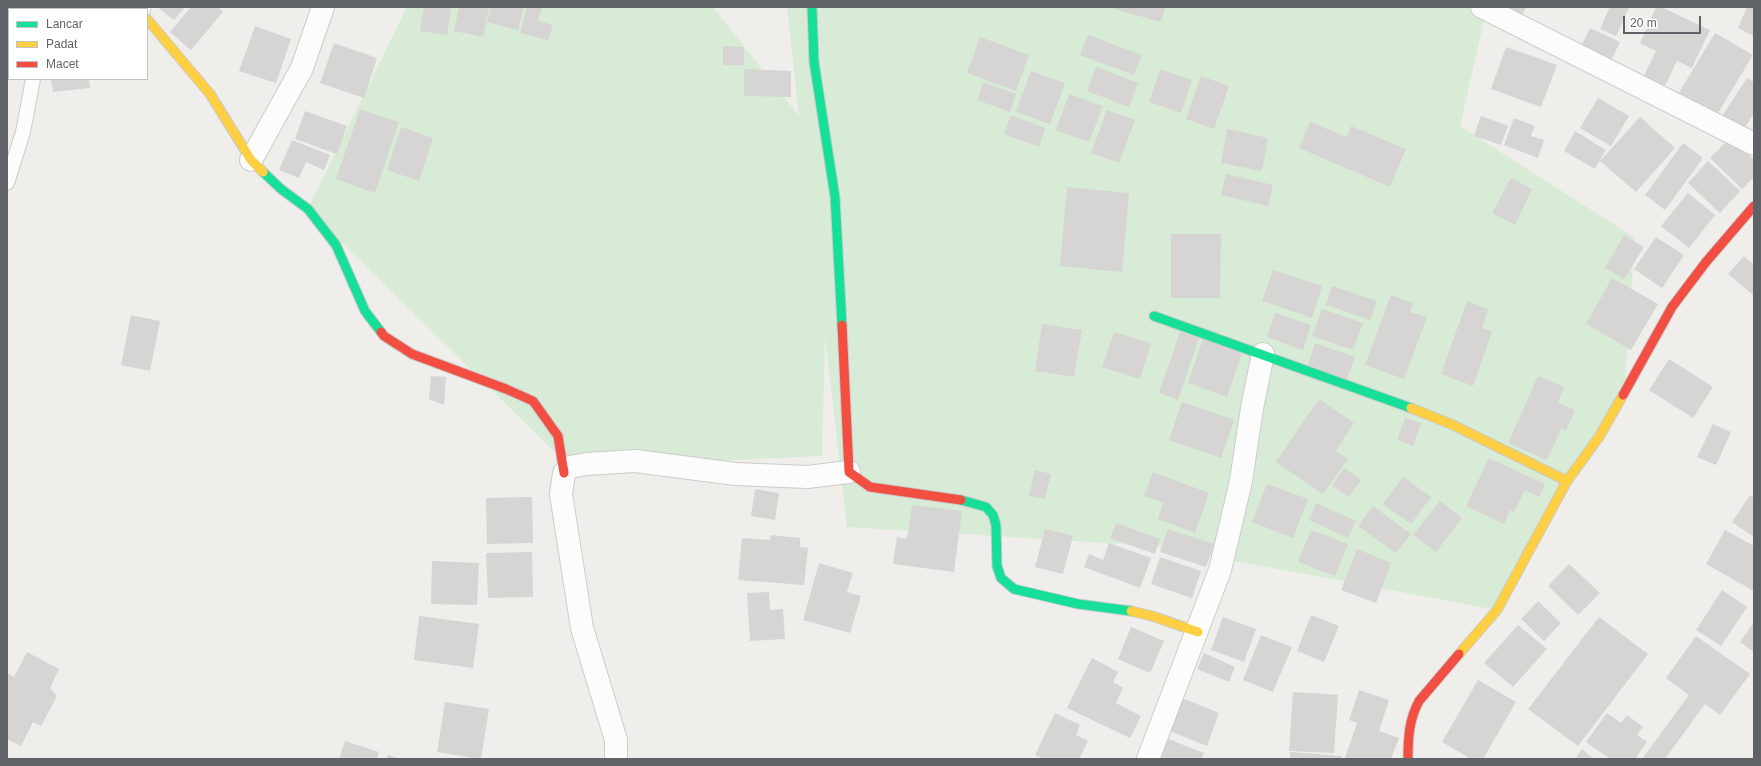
<!DOCTYPE html>
<style>
body{margin:0}
#map{position:relative;width:1761px;height:766px;overflow:hidden;background:#efeeea;font-family:Helvetica,sans-serif}
canvas{display:block}
.frame{position:absolute;inset:0;border:8px solid #5f6368;pointer-events:none}
.legend{position:absolute;left:8px;top:8px;width:140px;height:72px;box-sizing:border-box;background:#fff;border:1px solid #bfc1c3;margin:0;padding:5px 7px;list-style:none;font-size:12px;color:#5f6368}
.legend li{display:flex;align-items:center;gap:8px;height:20px}
.legend b{width:20px;border:1px solid #bfc1c3}
.scale{position:absolute;left:1623px;top:16px;width:78px;height:18px;box-sizing:border-box;border:2px solid #5f6368;border-top:0;padding-left:5px;font-size:12px;line-height:14px;white-space:nowrap;color:#5f6368;-webkit-text-stroke:3px #fff;paint-order:stroke}
</style>
<div id="map">
<canvas width="1761" height="766"></canvas>
<div class="frame"></div>
<ul class="legend">
<li><b style="height:5px;background:#16e098"></b>Lancar</li>
<li><b style="height:5px;background:#ffcf43"></b>Padat</li>
<li><b style="height:5px;background:#f24e42"></b>Macet</li>
</ul>
<div class="scale">20 m</div>
</div>
<script>
const context = document.querySelector('canvas').getContext('2d');
context.lineJoin = 'round';
function fillPath(path, color) { context.fillStyle = color; context.fill(path, 'evenodd'); }
function strokePath(path, color, width, dash) { context.strokeStyle = color; context.lineWidth = width; context.lineCap = dash ? 'butt' : 'round'; context.setLineDash(dash || []); context.stroke(path); }
fillPath(new Path2D(`
 M407 7H713L799 116 787 7H1487L1460 126 1635 238 1624 392 1497 610 1155 546 847 527 825 336 822 456 570 467 308 209Z`), '#d8ebd6');
fillPath(new Path2D(`
 M157 7H185L174 20Z
 M191 7H218L223 12 191 50 170 32Z
 M424 7H451L447 35 420 31Z
 M459 7H489L483 37 454 31Z
 M491 7H524L518 30 487 22Z
 M527 7H542L538 21 553 25 548 40 520 33Z
 M1115 7H1165L1161 22 1114 9Z
 M1498 7H1526L1521 18Z
 M1610 7 1629 8 1616 36 1600 29Z
 M1656 7H1661L1710 30 1692 68 1677 61 1662 92 1641 82 1656 51 1640 43Z
 M1747 7H1754V36L1738 28Z
 M255 26 291 39 276 83 239 71Z
 M1590 28 1620 42 1610 63 1580 48Z
 M1715 33 1753 55 1715 118 1677 96Z
 M1088 35 1142 55 1134 75 1080 55Z
 M980 37 1029 55 1016 91 967 73Z
 M334 43 377 58 364 98 320 83Z
 M723 46 744 47V65H723Z
 M1506 47 1557 65 1541 107 1491 89Z
 M1096 67 1138 83 1129 107 1087 91Z
 M744 69 791 71V97L744 96Z
 M1160 69 1192 80 1181 113 1149 102Z
 M1031 71 1065 83 1050 124 1016 112Z
 M1201 76 1229 86 1214 129 1186 119Z
 M1747 78 1754 82V113L1740 135 1719 121Z
 M51 79H89L90 88 53 92Z
 M983 82 1016 94 1010 112 977 100Z
 M1069 94 1103 106 1089 142 1056 130Z
 M1598 98 1629 116 1611 146 1580 128Z
 M360 109 399 122 375 193 336 179Z
 M1107 110 1135 120 1119 163 1091 153Z
 M305 111 347 126 337 154 295 139Z
 M1011 115 1045 128 1039 147 1004 134Z
 M1481 116 1508 126 1501 145 1474 136Z
 M1640 117 1675 148 1636 192 1600 161Z
 M1514 118 1535 126 1531 136 1544 140 1538 158 1504 145Z
 M1310 122 1347 137 1351 126 1406 149 1390 187 1299 148Z
 M401 127 433 138 419 181 387 170Z
 M1227 129 1268 138 1262 171 1221 163Z
 M1575 131 1606 150 1595 169 1564 151Z
 M1730 138 1754 160V177L1742 189 1710 158Z
 M292 140 330 155 324 170 306 162 299 178 279 170Z
 M1683 143 1703 158 1665 210 1645 195Z
 M1708 161 1740 191 1720 213 1688 183Z
 M1226 174 1273 185 1268 206 1221 195Z
 M1511 178 1532 189 1515 225 1492 213Z
 M1067 187 1129 193 1122 272 1060 266Z
 M1688 193 1715 215 1689 248 1661 226Z
 M1171 234H1221L1220 298H1171Z
 M1624 235 1644 247 1624 279 1605 268Z
 M1656 237 1684 255 1662 288 1634 269Z
 M1744 256 1754 265V294L1753 295 1728 274Z
 M1273 270 1322 286 1312 318 1262 301Z
 M1612 278 1658 304 1631 350 1586 324Z
 M1332 286 1377 301 1370 320 1326 305Z
 M1391 295 1413 303 1410 312 1427 317 1404 379 1365 365Z
 M1467 301 1488 309 1482 328 1492 332 1473 386 1441 374Z
 M1322 309 1363 323 1353 350 1312 336Z
 M1275 313 1311 325 1303 350 1267 337Z
 M131 315 160 321 150 371 121 365Z
 M1042 324 1082 330 1074 377 1035 371Z
 M1114 332 1151 343 1140 379 1102 367Z
 M1180 332 1199 338 1178 400 1159 393Z
 M1203 339 1242 353 1227 397 1188 383Z
 M1315 343 1355 357 1346 381 1307 368Z
 M1669 359 1713 387 1693 418 1649 390Z
 M431 376 446 377 444 405 429 399Z
 M1538 376 1564 387 1558 402 1575 410 1566 431 1561 429 1547 460 1508 443Z
 M1319 399 1354 423 1336 451 1348 459 1323 494 1276 462Z
 M1182 402 1234 420 1221 458 1169 440Z
 M1405 418 1421 423 1413 446 1397 440Z
 M1713 424 1731 432 1716 465 1697 457Z
 M1489 458 1545 484 1539 497 1525 490 1514 512 1510 510 1504 524 1466 506Z
 M1344 468 1361 480 1349 497 1332 486Z
 M1035 470 1051 474 1045 499 1029 496Z
 M1153 472 1209 493 1195 533 1158 519 1163 503 1144 496Z
 M1403 477 1431 497 1411 524 1383 504Z
 M1267 484 1308 499 1293 538 1252 522Z
 M755 489 779 493 775 520 751 516Z
 M1750 495 1754 498V537L1732 522Z
 M532 497 533 543 487 544 486 498Z
 M1440 501 1462 518 1436 552 1413 535Z
 M1316 503 1356 521 1348 538 1309 520Z
 M912 505 962 511 954 572 893 564 897 537 907 539Z
 M1373 506 1411 534 1396 553 1358 526Z
 M1116 523 1160 539 1155 554 1110 538Z
 M1045 529 1073 536 1063 574 1035 567Z
 M1168 529 1214 544 1206 567 1160 552Z
 M1311 530 1348 544 1335 576 1298 562Z
 M1725 530 1754 546V591L1706 564Z
 M771 535 800 538V547L808 548 804 585 738 580 742 538 770 540Z
 M1109 543 1151 558 1140 588 1084 567 1089 554 1103 560Z
 M1357 549 1391 563 1376 603 1341 590Z
 M532 552 533 597 488 598 486 553Z
 M1160 557 1201 571 1192 598 1151 584Z
 M432 561 479 563 477 605 431 604Z
 M819 563 853 573 847 592 861 596 850 633 803 620Z
 M1569 564 1600 593 1578 615 1548 586Z
 M1722 590 1747 607 1721 646 1696 630Z
 M769 592 770 610 783 609 785 639 750 641 747 593Z
 M1538 601 1561 623 1544 641 1521 619Z
 M1311 615 1339 626 1324 662 1297 651Z
 M419 616 479 624 473 668 414 660Z
 M1223 617 1256 629 1244 662 1211 650Z
 M1599 617 1648 654 1578 746 1528 709Z
 M1754 622V652L1740 642Z
 M1518 625 1547 649 1513 687 1484 663Z
 M1131 627 1164 641 1150 673 1118 659Z
 M1261 635 1292 647 1273 692 1243 680Z
 M1696 636 1750 674 1720 715 1705 704 1665 759H1642L1689 695 1666 678Z
 M27 652 59 669 50 688 57 696 41 726 33 722 21 746 7 739V673L14 677Z
 M1204 653 1235 667 1229 682 1197 669Z
 M1092 658 1118 672 1113 682 1123 688 1116 703 1141 716 1130 738 1067 708Z
 M1478 680 1516 702 1483 759H1471L1442 742Z
 M1359 690 1389 700 1379 731 1399 738 1391 759 1345 758 1357 723 1349 720Z
 M1293 692 1338 695 1334 753 1289 751Z
 M1180 697 1219 713 1207 746 1167 730Z
 M445 702 489 709 481 759 437 752Z
 M1055 713 1080 725 1076 735 1088 741 1079 759H1043L1035 755Z
 M1607 713 1621 723 1627 715 1643 727 1637 735 1647 742 1635 759H1610L1586 742Z
 M1166 738 1204 753 1201 759H1165L1159 757Z
 M345 741 379 752 377 759H339Z
 M1582 749 1594 759H1575Z
 M1290 752 1342 756V759H1290Z
 M388 755 401 759H387Z`), '#d6d5d3');
const lane = new Path2D(`
 M46 9 47 7
 M7 183 23 132 33 79`);
const street = new Path2D(`
 M137 7 139 9
 M1482 7 1754 144
 M251 160 302 68 323 7
 M616 759V740L582 628 561 494 564 473 570 467 586 464 635 461 736 474 807 477 849 472
 M1148 759 1220 570 1241 481 1252 408 1263 354`);
const fast = new Path2D(`
 M812 7 814 62 835 197 842 325
 M263 172 281 189 308 209 336 245 365 311 381 332
 M1154 316 1411 408
 M961 500 986 507 993 515 996 525 997 566 1001 578 1014 589 1078 604 1131 611`);
const slow = new Path2D(`
 M147 19 210 94 251 160 263 172
 M1411 408 1453 425 1567 481
 M1131 611 1152 616 1198 632
 M1459 654 1497 610 1567 481 1599 437 1623 395`);
const jam = new Path2D(`
 M842 325 849 472 870 487 961 500
 M381 332 384 336 412 354 506 389 533 401 558 436 564 473
 M1623 395 1672 307 1706 262 1754 206
 M1408 759C1408 737 1409 720 1419 701L1459 654`);
strokePath(lane, '#cbcccc', 16);
strokePath(street, '#cbcccc', 24);
strokePath(fast, '#cacacb', 11);
strokePath(slow, '#cacacb', 11);
strokePath(jam, '#cacacb', 11);
strokePath(lane, '#fdfcfc', 14);
strokePath(street, '#fdfcfc', 22);
strokePath(fast, '#16e098', 9);
strokePath(slow, '#ffcf43', 9);
strokePath(jam, '#f24e42', 9);
</script>
